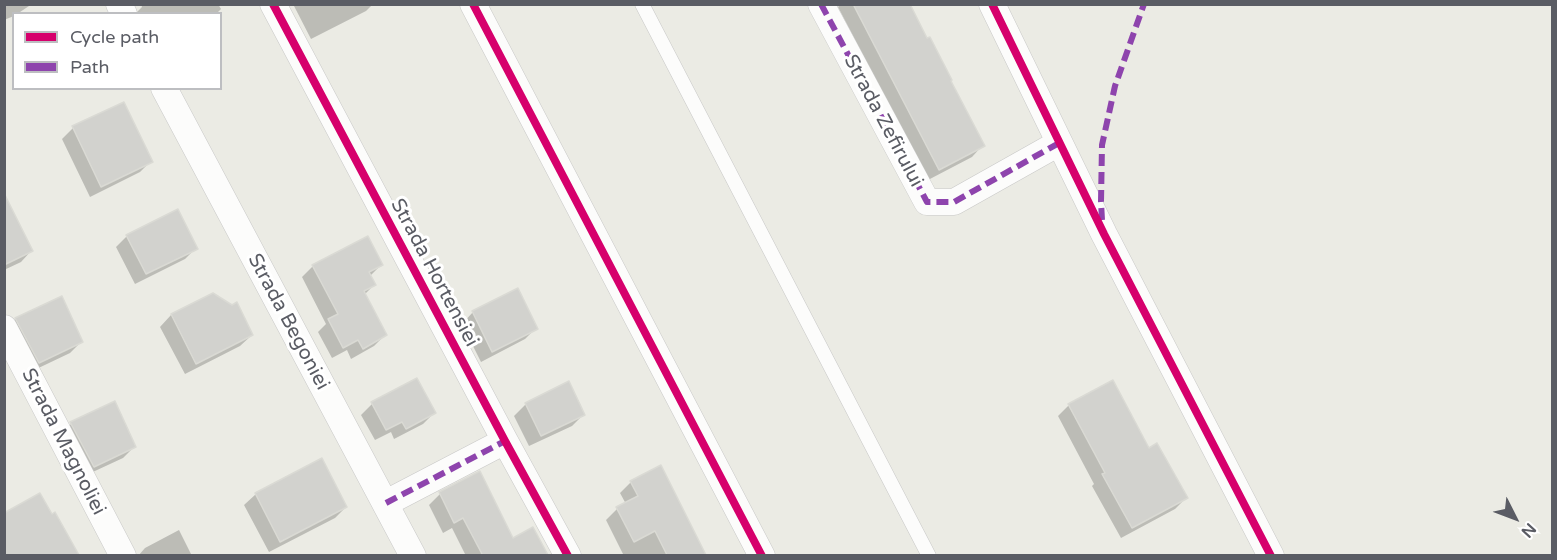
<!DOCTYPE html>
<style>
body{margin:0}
#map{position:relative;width:1557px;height:560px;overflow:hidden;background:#ebebe4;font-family:"Varela Round",sans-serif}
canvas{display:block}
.frame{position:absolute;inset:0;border:6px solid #5a5c64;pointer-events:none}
.legend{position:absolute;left:12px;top:12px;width:210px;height:78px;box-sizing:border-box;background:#fff;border:2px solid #bdbec1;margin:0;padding:8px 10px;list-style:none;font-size:18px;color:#5a5c64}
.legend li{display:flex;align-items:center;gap:12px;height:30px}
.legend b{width:30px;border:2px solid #bdbec1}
.north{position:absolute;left:1485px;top:488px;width:60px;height:60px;-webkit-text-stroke:4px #fff;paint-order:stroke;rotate:132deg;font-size:16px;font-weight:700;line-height:24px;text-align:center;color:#5a5c64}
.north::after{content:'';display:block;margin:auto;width:21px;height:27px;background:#5a5c64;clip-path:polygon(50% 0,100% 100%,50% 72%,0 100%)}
</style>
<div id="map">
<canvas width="1557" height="560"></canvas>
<div class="frame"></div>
<ul class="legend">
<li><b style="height:8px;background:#d6006c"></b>Cycle path</li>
<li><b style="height:8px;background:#8e44ad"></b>Path</li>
</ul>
<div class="north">N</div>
</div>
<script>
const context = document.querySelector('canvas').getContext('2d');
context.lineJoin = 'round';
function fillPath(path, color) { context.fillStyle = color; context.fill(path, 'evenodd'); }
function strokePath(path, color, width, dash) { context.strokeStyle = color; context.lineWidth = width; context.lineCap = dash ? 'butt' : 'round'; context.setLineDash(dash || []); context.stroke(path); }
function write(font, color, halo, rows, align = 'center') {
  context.font = font + ' "Varela Round",sans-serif'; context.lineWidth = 6; context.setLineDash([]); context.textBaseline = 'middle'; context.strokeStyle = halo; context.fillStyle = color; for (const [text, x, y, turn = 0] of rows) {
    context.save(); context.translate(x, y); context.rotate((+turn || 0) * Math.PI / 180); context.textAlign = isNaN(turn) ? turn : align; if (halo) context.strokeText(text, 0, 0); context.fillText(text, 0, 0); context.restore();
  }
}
fillPath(new Path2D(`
 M4 4H32L17 14H14V16L4 20Z
 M141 4H218L221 9 216 14H135L142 7Z
 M293 4H373L366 11 311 39Z
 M841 4H908L983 145 972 157 928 180 838 7Z
 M73 128 151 161 140 172 90 197 62 139Z
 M4 197 32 250 21 262 4 270Z
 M127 236 196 248 185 259 135 284 116 247Z
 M381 265 370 276 374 285 364 295 385 335 374 346 351 359 347 350 332 358 318 332 326 324 302 277 313 266Z
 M517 290 536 328 525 339 481 362 462 324 473 312Z
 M212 294 252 335 240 346 185 374 160 327 171 315Z
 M61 298 81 342 70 353 28 373 5 330 16 319Z
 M568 383 583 415 572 426 529 446 514 416 525 405Z
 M372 404 434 413 423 424 394 439 391 432 375 440 361 415Z
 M1069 405 1148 450 1186 498 1175 509 1121 538 1092 486 1094 484 1058 416Z
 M71 424 135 446 123 458 82 477 60 435Z
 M661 467 705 556H624L606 520 617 509 626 504 620 493 631 482Z
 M479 473 513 540 533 529 546 556H466L452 528 443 533 429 505 440 494Z
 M256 494 346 507 335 518 269 552 244 505Z
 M4 514 51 516 55 514 77 556H4Z
 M179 530 192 556H138L145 548Z`), '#0003');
const building = new Path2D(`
 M853 4H910L927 38 930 37 952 80 951 81 985 146 939 170Z
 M124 102 153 162 101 187 72 126Z
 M4 193 33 251 4 265Z
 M178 209 198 249 146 274 126 235Z
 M368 236 383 265 369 272 376 285 364 291 387 335 363 349 358 340 343 348 328 319 338 314 312 265Z
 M518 288 538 329 492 352 472 311Z
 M213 293 232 305 237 302 253 335 196 364 171 314Z
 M62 296 83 342 39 363 15 318Z
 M417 378 436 413 406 429 402 422 386 430 371 402Z
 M1113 380 1149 448 1157 443 1188 498 1132 528 1102 474 1105 473 1068 404Z
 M569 381 585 415 541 436 525 403Z
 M115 401 136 447 94 467 70 422Z
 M322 458 347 507 280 542 255 493Z
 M661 465 706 555H667L655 531 634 542 616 507 638 496 630 481Z
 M480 471 513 538 533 527 548 555H480L482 554 463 518 454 523 439 492Z
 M40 493 52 514 55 512 79 555H4V513Z`);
fillPath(building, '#d2d2ce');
strokePath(building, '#dadad4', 1.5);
const service = new Path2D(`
 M642 4 929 556`);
const minor = new Path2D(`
 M119 4 124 14
 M273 4 505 441 568 556
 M473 4 762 556
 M821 4 927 202H954L1059 143
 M992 4 1104 234 1271 556
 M164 88 413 556
 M4 328 123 556
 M386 503 505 441`);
strokePath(service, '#c8c8c7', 15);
strokePath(minor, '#c8c8c7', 27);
strokePath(service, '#fcfcfb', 14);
strokePath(minor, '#fcfcfb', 26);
strokePath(new Path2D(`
 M821 4 927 202H954L1059 143
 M1102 220 1101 202 1102 145 1115 86 1144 4
 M386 503 505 441`), '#8e44ad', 6, [12, 6]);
strokePath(new Path2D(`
 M273 4 505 441 568 556
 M473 4 762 556
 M992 4 1104 234 1271 556`), '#d6006c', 8);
write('20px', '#5a5c64', '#fff', [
 ["Strada Zefirului",883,121,62],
 ["Strada Hortensiei",434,273,62],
 ["Strada Begoniei",288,322,62],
 ["Strada Magnoliei",63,442,63]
]);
</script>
